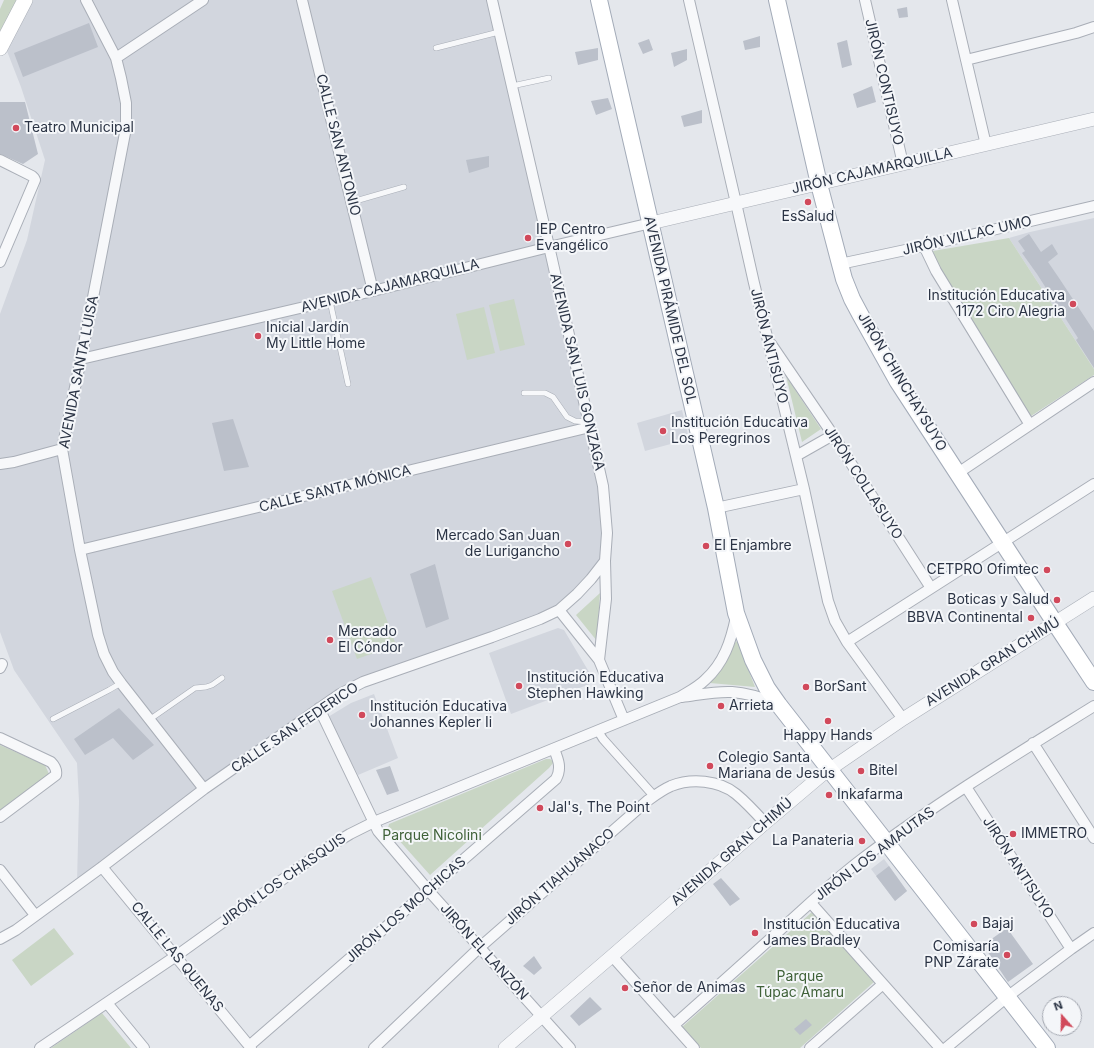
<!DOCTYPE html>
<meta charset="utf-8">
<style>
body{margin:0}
#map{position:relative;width:1094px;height:1048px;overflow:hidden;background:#e4e7ec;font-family:Inter,sans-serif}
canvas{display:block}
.north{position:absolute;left:1042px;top:996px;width:40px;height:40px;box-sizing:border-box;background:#f4f6f9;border:1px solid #a4a8b1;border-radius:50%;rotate:340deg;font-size:11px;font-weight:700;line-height:16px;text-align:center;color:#2b3445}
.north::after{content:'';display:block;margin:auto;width:14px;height:18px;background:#d1495b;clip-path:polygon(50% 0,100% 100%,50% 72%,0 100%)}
</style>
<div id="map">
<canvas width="1094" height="1048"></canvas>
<div class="north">N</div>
</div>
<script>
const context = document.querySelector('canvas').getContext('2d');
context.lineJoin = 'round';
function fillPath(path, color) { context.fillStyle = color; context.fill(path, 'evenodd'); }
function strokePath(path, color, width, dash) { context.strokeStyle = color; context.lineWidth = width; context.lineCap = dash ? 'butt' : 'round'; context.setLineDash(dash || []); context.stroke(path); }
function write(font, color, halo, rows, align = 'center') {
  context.font = font + ' Inter,sans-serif'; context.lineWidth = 4; context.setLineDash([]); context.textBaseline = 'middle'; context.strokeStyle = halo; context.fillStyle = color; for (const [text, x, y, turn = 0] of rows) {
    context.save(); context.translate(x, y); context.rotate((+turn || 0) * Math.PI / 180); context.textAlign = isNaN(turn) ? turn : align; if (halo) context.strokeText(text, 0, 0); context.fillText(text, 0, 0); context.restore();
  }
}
fillPath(new Path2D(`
 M30 0H493L605 481 602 558 555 616 340 696 77 883 79 801 77 763 14 670 0 632V314L27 240 45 160 21 87 5 46Z
 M1094 218V369L1009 238 1030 232Z
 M682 410 689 439 645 451 637 423Z
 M558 628 564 630 595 682 511 714 489 653Z
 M374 694 398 758 358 775 328 717 351 703Z
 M884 859 907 891 895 901 871 869Z`), '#d2d6de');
fillPath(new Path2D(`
 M4 0H17L0 33V9Z
 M1009 238 1094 369V375L1031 416 937 267 933 251Z
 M514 299 525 345 500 351 489 305Z
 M484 307 495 353 467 360 456 314Z
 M786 376 821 429 802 442Z
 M371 577 396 645 357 659 332 591Z
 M600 593 597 641 576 615Z
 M736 641 738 643 755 687 710 683 728 657Z
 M0 745 45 765 49 774 0 810Z
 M546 759H550L553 761V763L549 768 430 875 388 828 389 824Z
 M812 912 874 982 800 1048H701L682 1027Z
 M54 928 74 954 31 986 12 960Z
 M102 1013 131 1048H51Z`), '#c9d6c5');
fillPath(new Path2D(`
 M907 7 908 17 899 18 897 9Z
 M89 23 98 47 23 77 14 53Z
 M760 36V47L745 50 743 41Z
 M649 39 653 50 643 54 638 43Z
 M847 40 852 65 842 68 837 43Z
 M598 48V60L578 65 575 52Z
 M687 49V60L674 67 671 53Z
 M872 86 876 102 857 108 853 94Z
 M608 98 612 109 596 115 591 101Z
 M0 102H25L38 154 23 164 0 154Z
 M702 110V123L684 127 681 116Z
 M489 156V167L469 173 466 160Z
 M1029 234 1041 252 1052 244 1058 254 1048 262 1059 278 1094 331V368L1076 340 1078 338 1037 274 1022 253 1025 251 1018 241Z
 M233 419 249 467 224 471 212 423Z
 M435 564 449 619 426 628 410 574Z
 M119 708 154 745 133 760 113 738 85 755 74 739Z
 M390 766 399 791 387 795 376 770Z
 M889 866 907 891 895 901 876 876Z
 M721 878 740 899 730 906 713 884Z
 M1007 928 1033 964 1008 982 983 945Z
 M534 956 542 968 534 975 523 966Z
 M590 997 602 1009 579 1026 570 1016Z
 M806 1019 812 1025 800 1035 794 1029Z`), '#bbc0ca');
const service = new Path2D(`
 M436 48 499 32
 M512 86 549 78
 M352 202 404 187
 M330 301 348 384
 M524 393H545L553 397 567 417 575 421 588 422
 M53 719 109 690 121 683
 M149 720 195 688 206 687 212 685 222 678`);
const pedestrian = new Path2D(`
 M598 731 603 739 654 796`);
const minor = new Path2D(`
 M86 0 116 58 121 78 126 103V128L81 359 62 449 80 550 98 635 104 654 113 672 121 683 204 789
 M302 0 373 291
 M492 0 551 255 603 486 607 533 605 561 606 599 599 660 624 720
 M689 0 736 203 754 283 804 489 828 601 835 621 847 642 903 719
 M865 0 903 164
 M952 0 986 145
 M116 58 203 0
 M966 60 1076 33 1094 27
 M0 160 32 176 34 178 35 180 0 262
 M924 246 936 271 1030 425
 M840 264 924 246 1094 206
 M771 344 829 429 931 588
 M81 359 373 291 549 247 651 223
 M796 456 833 435
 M0 464 14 462 62 449
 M958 473 1094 382
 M716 508 804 489
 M80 550 590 427
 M559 610 599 660
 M847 642 1094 484
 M0 668 2 664
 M682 697C698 695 716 691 732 692 748 693 763 698 778 704
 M319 708 378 831 428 890 570 1048
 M0 738 51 762C55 766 57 770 56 775L0 817
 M1033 743 1094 838
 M966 787 1071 949
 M102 867 251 1048
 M0 870 35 915
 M811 903 940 1048
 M0 939 16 930 102 867 204 789 340 694 363 682 492 637 540 619 559 610 577 594 591 579 605 561
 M612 956 694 1048
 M107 1003 144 1048
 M674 1025C709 994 745 962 780 930 807 906 833 881 862 859 936 803 1015 755 1094 706
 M249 1046 556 779C562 768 558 759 554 749
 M40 1048 176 956 325 849 350 834 374 822 680 697C688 692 698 687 705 680 724 663 731 641 736 617
 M374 1048 479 948 647 801C654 796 662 790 671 786 691 778 719 780 736 794 747 803 756 813 765 823
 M810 1048 883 984
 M946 1048 1007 997 1071 949 1094 933`);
const tertiary = new Path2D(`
 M651 223 1094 119
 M505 1048 612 956 765 823 823 774 903 719 1094 598`);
const secondary = new Path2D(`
 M0 48 25 0`);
const primary = new Path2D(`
 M599 0 716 508 736 613 753 660 767 688 779 705 1047 1048
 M777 0 819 184 840 264 844 279 852 299 860 314 898 382 1055 623 1094 682`);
strokePath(service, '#a9aeb7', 6);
strokePath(pedestrian, '#a9aeb7', 10);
strokePath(minor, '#a9aeb7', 12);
strokePath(tertiary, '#a9aeb7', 14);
strokePath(secondary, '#a9aeb7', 16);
strokePath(primary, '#a3abb8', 18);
strokePath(service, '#f7f8fa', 5);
strokePath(pedestrian, '#f7f8fa', 8);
strokePath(minor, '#f7f8fa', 10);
strokePath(tertiary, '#f7f8fa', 13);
strokePath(secondary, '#fff', 15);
strokePath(primary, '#fff', 16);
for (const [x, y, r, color] of [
 [16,128,4,"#d1495b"],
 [808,202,4,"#d1495b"],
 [528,238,4,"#d1495b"],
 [1073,304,4,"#d1495b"],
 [258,336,4,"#d1495b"],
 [663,431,4,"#d1495b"],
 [568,544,4,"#d1495b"],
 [706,546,4,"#d1495b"],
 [1047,570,4,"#d1495b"],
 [1057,600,4,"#d1495b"],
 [1031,618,4,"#d1495b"],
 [330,640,4,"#d1495b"],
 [519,686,4,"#d1495b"],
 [806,687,4,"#d1495b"],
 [721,706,4,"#d1495b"],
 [362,715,4,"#d1495b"],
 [828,721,4,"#d1495b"],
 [710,766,4,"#d1495b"],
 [861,771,4,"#d1495b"],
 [829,795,4,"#d1495b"],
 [540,808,4,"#d1495b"],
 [1013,834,4,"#d1495b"],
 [862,841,4,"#d1495b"],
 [974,924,4,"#d1495b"],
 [755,933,4,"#d1495b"],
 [1007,955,4,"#d1495b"],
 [625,988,4,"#d1495b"]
]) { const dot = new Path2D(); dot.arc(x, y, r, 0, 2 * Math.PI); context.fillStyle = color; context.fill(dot); strokePath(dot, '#f4f6f9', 1.5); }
write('14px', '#2b3445', '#f4f6f9', [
 ["JIRÓN CONTISUYO",884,82,77],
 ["CALLE SAN ANTONIO",338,145,76],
 ["JIRÓN CAJAMARQUILLA",872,171,-13],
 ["JIRÓN VILLAC UMO",967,236,-13],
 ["AVENIDA CAJAMARQUILLA",390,286,-14],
 ["AVENIDA PIRÁMIDE DEL SOL",670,310,77],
 ["JIRÓN ANTISUYO",769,346,76],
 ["AVENIDA SANTA LUISA",79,372,-79],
 ["AVENIDA SAN LUIS GONZAGA",577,372,77],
 ["JIRÓN CHINCHAYSUYO",902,382,59],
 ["JIRÓN COLLASUYO",863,483,57],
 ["CALLE SANTA MÓNICA",335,489,-14],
 ["AVENIDA GRAN CHIMÚ",993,662,-32],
 ["CALLE SAN FEDERICO",295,728,-34],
 ["AVENIDA GRAN CHIMÚ",732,852,-41],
 ["JIRÓN LOS AMAUTAS",875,854,-37],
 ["JIRÓN ANTISUYO",1018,868,57],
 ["JIRÓN TIAHUANACO",560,877,-41],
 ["JIRÓN LOS CHASQUIS",283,880,-35],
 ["JIRÓN LOS MOCHICAS",406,910,-41],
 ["JIRÓN EL LANZÓN",484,952,48],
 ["CALLE LAS QUENAS",177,957,51]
]);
write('14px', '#2b3445', '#f4f6f9', [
 ["Teatro Municipal",24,128],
 ["EsSalud",808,217,"center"],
 ["IEP Centro",536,230],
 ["Evangélico",536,246],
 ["Institución Educativa",1065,296,"right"],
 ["1172 Ciro Alegria",1065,312,"right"],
 ["Inicial Jardín",266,328],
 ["My Little Home",266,344],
 ["Institución Educativa",671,423],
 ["Los Peregrinos",671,439],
 ["Mercado San Juan",560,536,"right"],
 ["de Lurigancho",560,552,"right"],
 ["El Enjambre",714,546],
 ["CETPRO Ofimtec",1039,570,"right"],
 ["Boticas y Salud",1049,600,"right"],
 ["BBVA Continental",1023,618,"right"],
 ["Mercado",338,632],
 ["El Cóndor",338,648],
 ["Institución Educativa",527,678],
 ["Stephen Hawking",527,694],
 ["BorSant",814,687],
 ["Arrieta",729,706],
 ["Institución Educativa",370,707],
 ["Johannes Kepler Ii",370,723],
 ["Happy Hands",828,736,"center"],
 ["Colegio Santa",718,758],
 ["Mariana de Jesús",718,774],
 ["Bitel",869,771],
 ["Inkafarma",837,795],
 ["Jal's, The Point",548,808],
 ["IMMETRO",1021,834],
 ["La Panateria",854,841,"right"],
 ["Bajaj",982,924],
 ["Institución Educativa",763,925],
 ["James Bradley",763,941],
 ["Comisaría",999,947,"right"],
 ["PNP Zárate",999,963,"right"],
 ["Señor de Animas",633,988]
], 'left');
write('14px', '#3f6138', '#f4f6f9', [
 ["Parque Nicolini",432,836],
 ["Parque",800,977],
 ["Túpac Amaru",800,993]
]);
</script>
